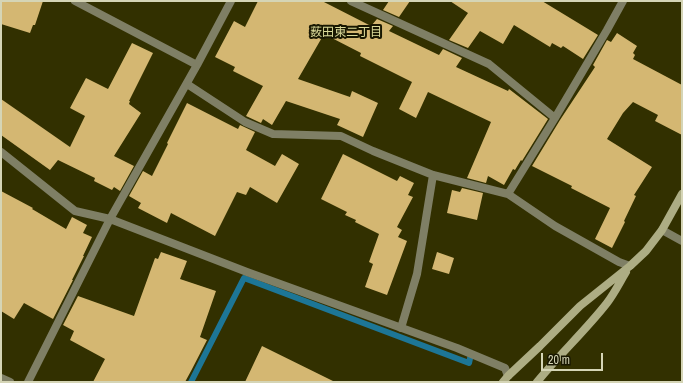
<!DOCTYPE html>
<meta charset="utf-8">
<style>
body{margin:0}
#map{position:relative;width:683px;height:383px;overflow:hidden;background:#323000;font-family:"Archivo Narrow",sans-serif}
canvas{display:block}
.frame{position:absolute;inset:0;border:2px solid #d5d5b6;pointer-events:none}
.scale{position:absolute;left:541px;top:353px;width:62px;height:18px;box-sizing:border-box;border:2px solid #d5d5b6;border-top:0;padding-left:5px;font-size:12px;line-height:14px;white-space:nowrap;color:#d5d5b6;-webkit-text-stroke:3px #181701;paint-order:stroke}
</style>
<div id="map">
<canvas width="683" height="383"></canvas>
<div class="frame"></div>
<div class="scale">20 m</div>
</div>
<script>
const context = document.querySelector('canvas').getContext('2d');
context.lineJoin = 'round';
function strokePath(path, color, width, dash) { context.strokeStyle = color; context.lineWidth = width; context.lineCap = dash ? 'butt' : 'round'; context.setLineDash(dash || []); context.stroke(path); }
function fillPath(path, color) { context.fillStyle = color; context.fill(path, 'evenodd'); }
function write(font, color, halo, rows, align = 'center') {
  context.font = font + ' "Archivo Narrow","Noto Sans JP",sans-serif'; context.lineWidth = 4; context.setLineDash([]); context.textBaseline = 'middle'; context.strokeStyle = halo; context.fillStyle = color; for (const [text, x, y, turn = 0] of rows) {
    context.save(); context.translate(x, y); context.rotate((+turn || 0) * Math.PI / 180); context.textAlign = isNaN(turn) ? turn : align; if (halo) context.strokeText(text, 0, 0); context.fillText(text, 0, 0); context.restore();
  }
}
strokePath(new Path2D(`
 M191 382 244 278 469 363 471 354`), '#1d7696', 6);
fillPath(new Path2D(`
 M1 1H43L35 25H33L30 33 1 24Z
 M258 1H322L371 26 377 19 393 26 389 31 439 55 443 49 462 58 456 67 508 91 509 89 548 119 522 161 521 160 515 170 513 169 504 185 488 176 486 183 467 178 491 122 428 92 416 118 399 109 412 82 360 56 361 53 324 34 298 79 350 97 352 91 378 103 363 137 337 125 340 119 286 101 272 125 263 119 261 123 246 116 263 86 233 71 235 67 215 57 234 21 245 27Z
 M389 1H410L399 17 383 10Z
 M450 1H542L598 35 583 59 563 46 561 48 552 43 550 47 514 25 503 44 480 31 468 48 449 40 468 13Z
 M617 33 637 46 633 53 635 55 633 59 682 85V135L655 121 658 115 633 102 623 113 607 139 652 167 634 195 636 196 624 221 625 222 612 248 595 239 610 208 571 188 572 186 532 166 560 120 595 67 593 65 607 40 611 42Z
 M132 43 153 53 129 101H130L129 104 141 113 114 156 134 166 120 191 114 187 112 190 94 181 95 178 58 160 50 170 1 135V99L70 147 85 116 70 108 86 78 108 89Z
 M187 103 238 129 240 125 255 132 246 150 275 166 282 154 299 164 277 203 250 187 246 195 237 192 215 236 171 213 167 223 138 208 141 203 129 196 143 171 152 176 168 144 167 143Z
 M343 154 397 181 400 176 414 183 408 195 413 197 397 227 402 230 398 237 407 241 387 295 365 287 373 264 369 262 379 234 355 222 356 220 345 215 347 212 321 199Z
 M462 188 483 193 477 220 447 213 452 190 460 192Z
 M1 191 33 208 32 209 66 229 72 217 87 225 83 233 92 237 83 256H84L72 280H73L53 319 24 303 14 319 1 311Z
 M161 252 187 261 180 279 216 291 200 337 207 340 191 371 185 382H93L105 359 70 340 74 331 63 325 78 296 134 316 155 258 158 259Z
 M437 252 454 258 449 274 432 269Z
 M262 346 335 382H245Z`), '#d4b772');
strokePath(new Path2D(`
 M351 1 489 64 555 118 508 194
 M187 84 245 122 273 134 341 136 373 151 433 175 508 194 555 226 619 262 630 266
 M555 118 607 30 623 1
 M401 328 417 274 433 175`), '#7f7f65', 8);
strokePath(new Path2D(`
 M75 1 197 65
 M1 152 75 211 110 219 247 272 457 348 505 368 508 376
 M662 230 682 241
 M1 378 10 382
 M28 382 110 219 197 65 231 1`), '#7f7f65', 8);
strokePath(new Path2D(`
 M503 382 508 376 540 346 580 306 630 266 646 251 662 230 682 194
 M537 382C559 355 585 331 607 303 614 294 620 282 626 272`), '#adad84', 8);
write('12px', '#dada99', '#181701', [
 ["薮田東二丁目",346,33]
]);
</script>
